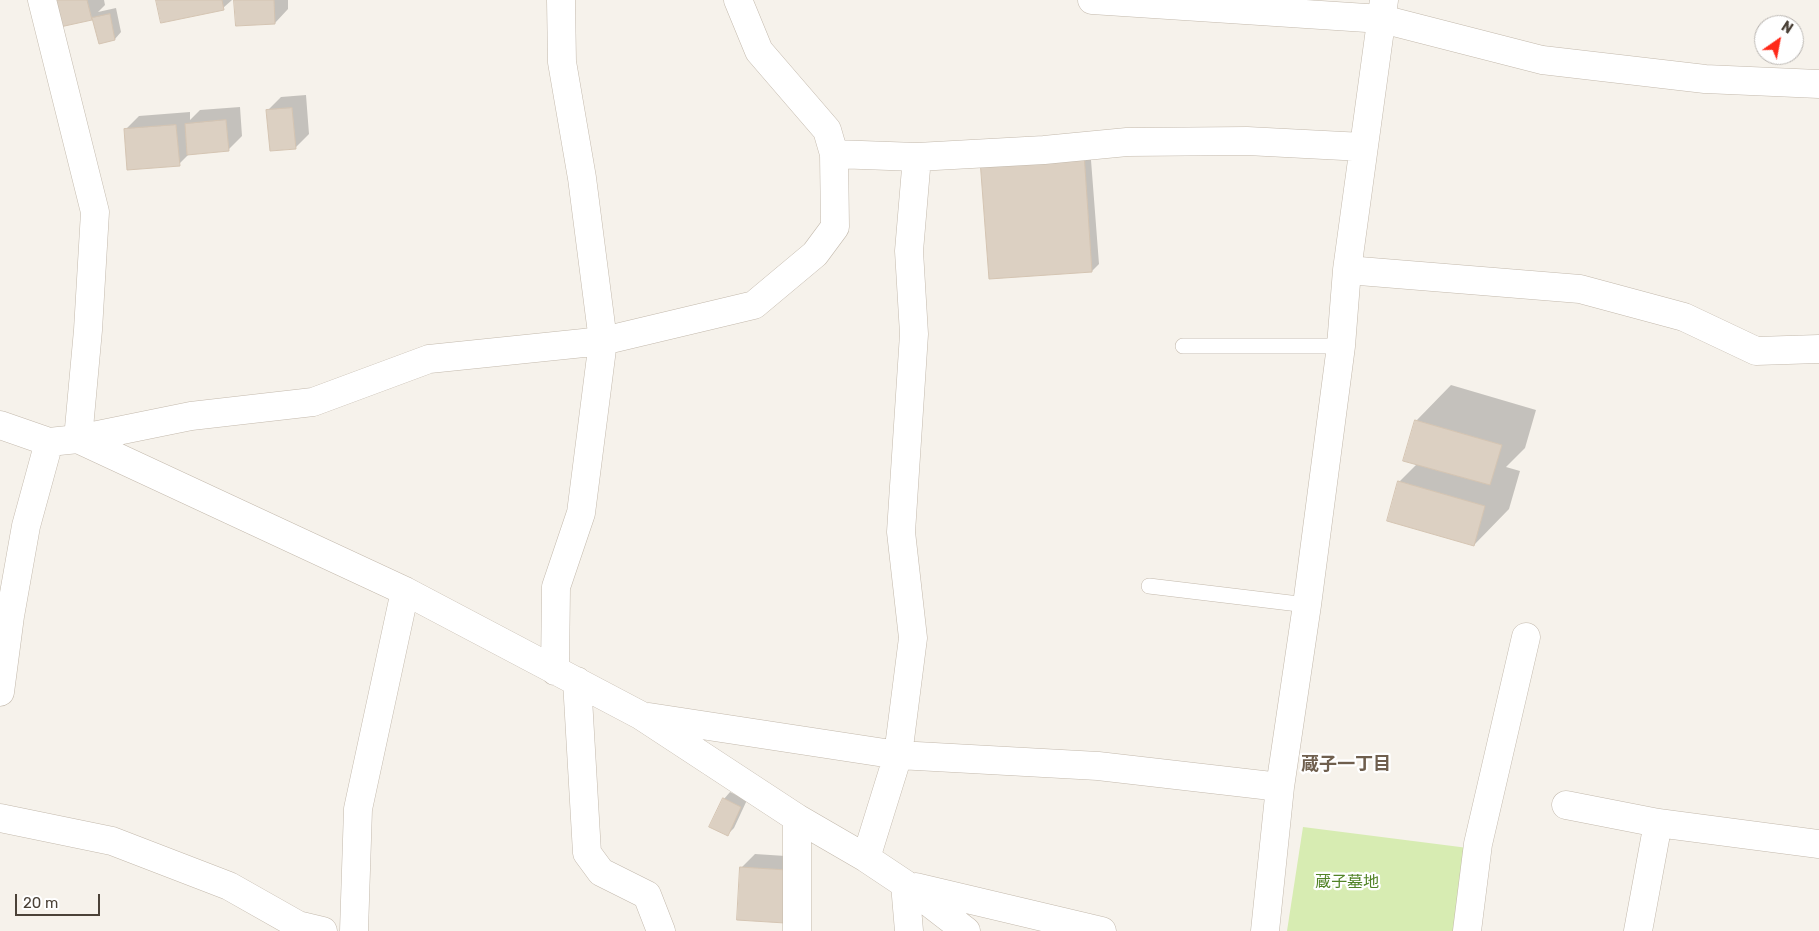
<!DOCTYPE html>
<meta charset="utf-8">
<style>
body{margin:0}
#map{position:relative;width:1819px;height:931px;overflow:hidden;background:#f6f2eb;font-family:Rubik,sans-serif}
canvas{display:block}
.north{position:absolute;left:1754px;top:15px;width:50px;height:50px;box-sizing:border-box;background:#fff;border:1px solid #b7b3af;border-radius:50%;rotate:33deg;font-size:14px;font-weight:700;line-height:20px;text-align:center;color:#4b4238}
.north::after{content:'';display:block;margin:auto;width:18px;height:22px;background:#ff2919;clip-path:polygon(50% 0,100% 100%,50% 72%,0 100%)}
.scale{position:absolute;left:15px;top:894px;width:85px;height:22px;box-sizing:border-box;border:2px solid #4b4238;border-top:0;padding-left:6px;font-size:15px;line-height:18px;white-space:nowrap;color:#4b4238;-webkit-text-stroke:4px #fff;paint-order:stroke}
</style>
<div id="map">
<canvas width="1819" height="931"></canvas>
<div class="north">N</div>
<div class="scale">20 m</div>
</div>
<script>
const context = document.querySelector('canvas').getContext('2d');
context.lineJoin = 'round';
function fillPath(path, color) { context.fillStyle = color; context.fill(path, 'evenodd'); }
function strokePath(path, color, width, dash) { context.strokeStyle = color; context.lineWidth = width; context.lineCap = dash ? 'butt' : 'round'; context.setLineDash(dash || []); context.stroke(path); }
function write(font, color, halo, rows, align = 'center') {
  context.font = font + ' Rubik,"Noto Sans JP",sans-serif'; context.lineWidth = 4.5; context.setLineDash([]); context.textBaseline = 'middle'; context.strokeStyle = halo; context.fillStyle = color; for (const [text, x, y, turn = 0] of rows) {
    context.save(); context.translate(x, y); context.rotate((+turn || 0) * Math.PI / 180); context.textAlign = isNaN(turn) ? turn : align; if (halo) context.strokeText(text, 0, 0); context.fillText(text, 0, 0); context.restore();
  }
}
fillPath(new Path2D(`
 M1303 827 1468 848 1457 931H1287Z`), '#d7ecb2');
fillPath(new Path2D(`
 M55 0H104L105 5 98 12 116 8 121 32 115 39 100 42 93 17 91 19Z
 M158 0H232L223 8Z
 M235 0H288V9L275 23Z
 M306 95 309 134 295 148 267 111 281 97Z
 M240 107 242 136 228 150 190 153 179 164 125 130 139 116 190 112V120L200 110Z
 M1090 147 1099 264 1092 271 990 278Z
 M1451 385 1536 410 1525 448 1506 467 1520 471 1509 509 1474 545 1399 482 1418 463 1416 421Z
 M730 792 747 800 734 828 727 835 724 799Z
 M755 854 801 857 798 908 741 868Z`), '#0003');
const building = new Path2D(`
 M54 0H87L92 20 60 27Z
 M156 0H222L224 10 161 23Z
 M234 0H274L275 24 236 26Z
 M110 14 115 40 99 44 92 18Z
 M292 108 296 149 270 151 266 110Z
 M226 120 229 151 187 155 185 124Z
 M176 125 180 166 127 170 124 129Z
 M1084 153 1092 272 989 279 980 160Z
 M1415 420 1502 445 1490 485 1403 461Z
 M1398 481 1485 506 1474 546 1387 521Z
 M723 798 741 807 728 836 709 827Z
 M740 867 787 870 785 923 737 920Z`);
fillPath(building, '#dcd0c2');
strokePath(building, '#d4c4b2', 1);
const service = new Path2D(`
 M1183 346H1341
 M1149 586 1307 605`);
const minor = new Path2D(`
 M42 0 95 212 88 330 78 439 191 416 313 402 429 359 603 341 754 305 815 254 835 227 834 154 827 130 759 51 738 0
 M1092 0 1382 19 1542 60 1705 79 1819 84
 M834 154 917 157 909 251 914 334 901 532 913 638 898 755 866 858
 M917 157 1044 150 1127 142 1247 141 1363 147
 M1347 270 1580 289 1684 317 1756 351 1819 349
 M0 425 49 442 78 439 405 591 640 715 797 818 866 858 905 884 966 931
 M555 671 556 587 581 513 603 341 582 178 562 62 561 0
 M577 681 587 853 601 872 647 895 661 931
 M0 692 10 616 26 526 49 442
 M649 717 898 755 1098 766 1280 787
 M1566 805 1658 823 1819 844
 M0 818 112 841 229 886 298 925 323 931
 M797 818V931
 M905 884 909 931
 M916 887 1102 931
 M354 931 358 809 405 591
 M1265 931 1280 787 1307 605 1341 346 1347 270 1384 0
 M1467 931 1478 844 1526 637
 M1638 931 1658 823`);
strokePath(service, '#c3b9ac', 16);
strokePath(minor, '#c3b9ac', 29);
strokePath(service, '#fff', 15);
strokePath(minor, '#fff', 28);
write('16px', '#518326', '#fff', [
 ["蔵子墓地",1347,882]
]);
write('bold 18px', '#6f5f4e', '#fff', [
 ["蔵子一丁目",1346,765]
]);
</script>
